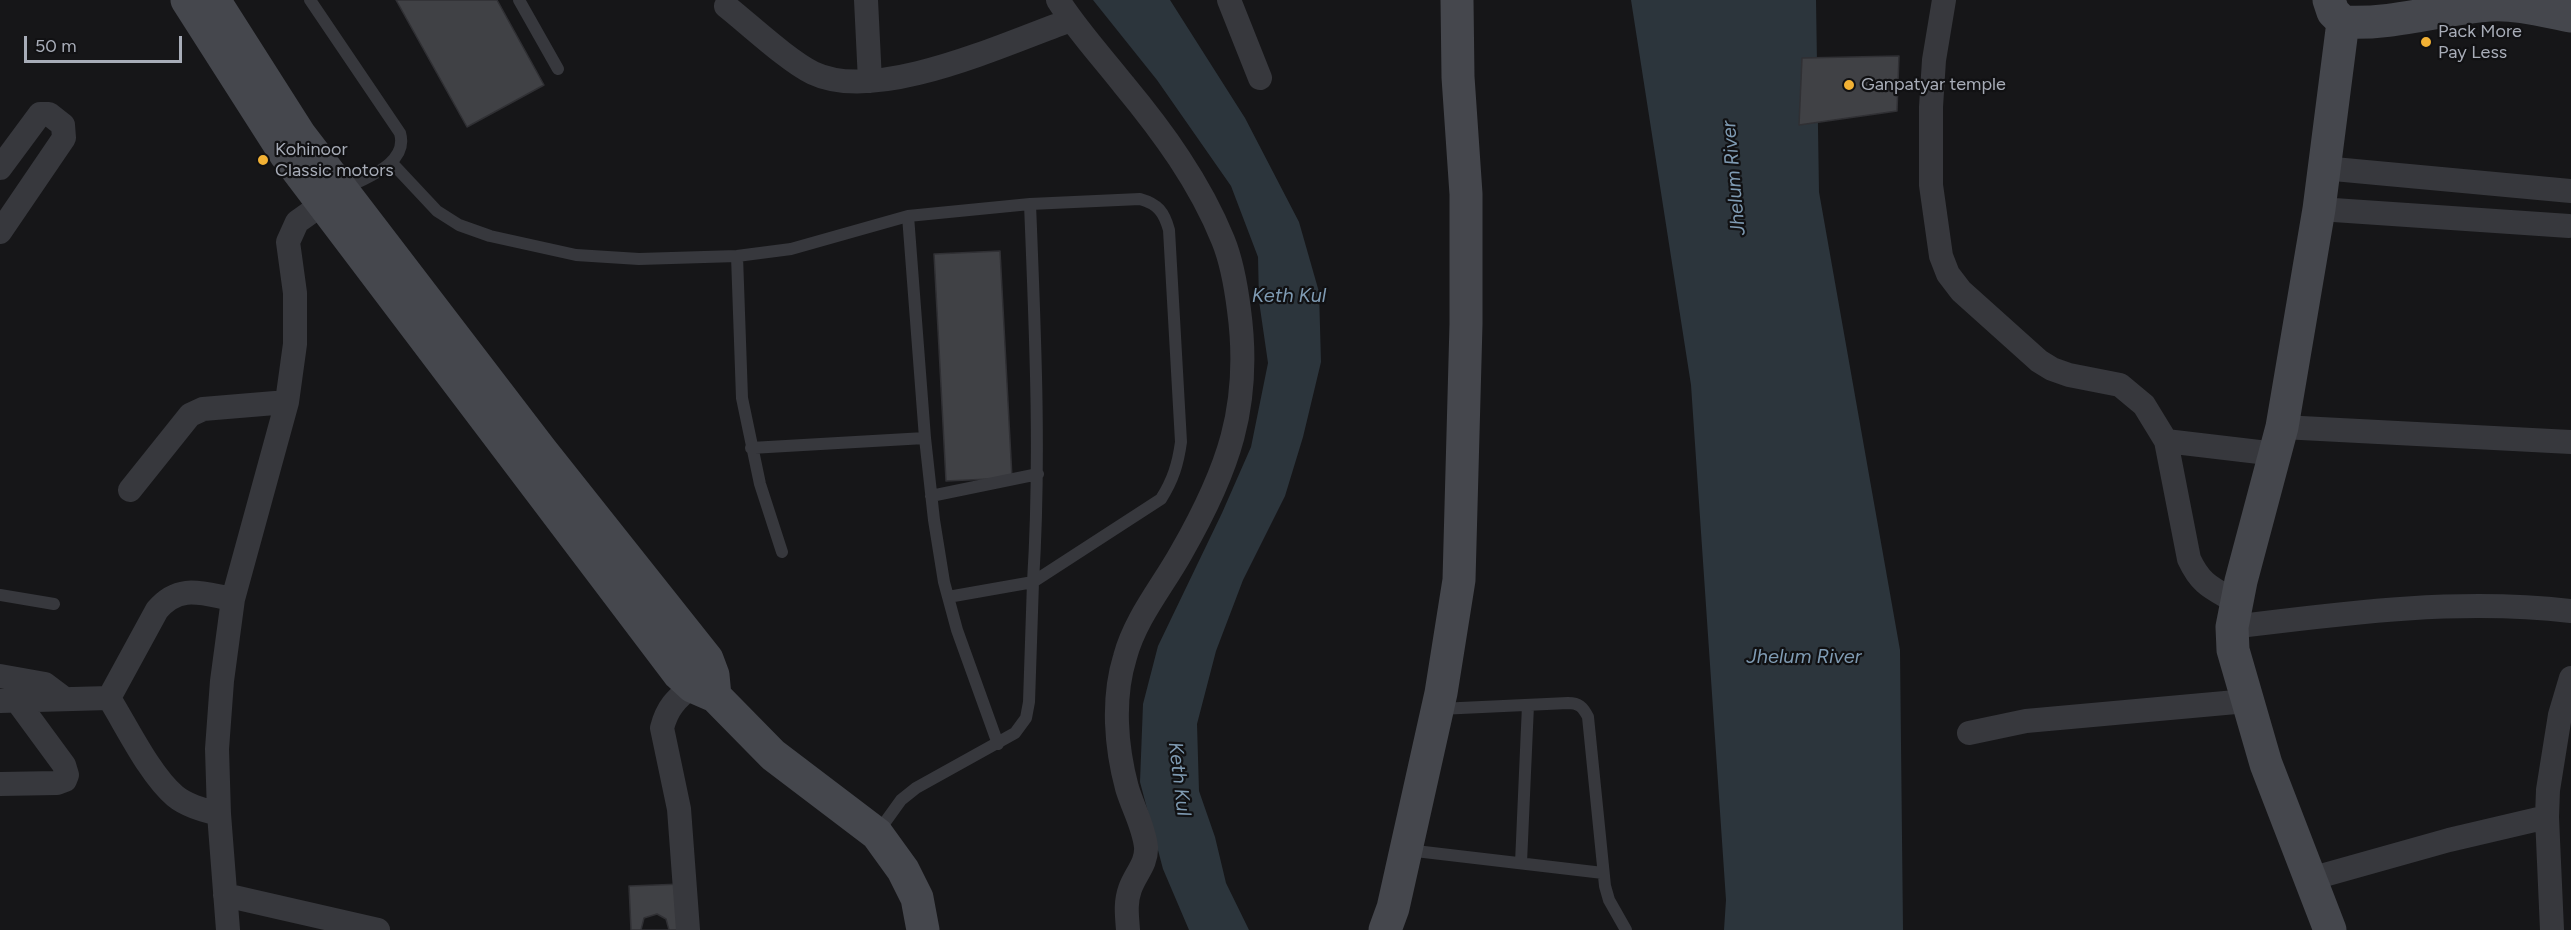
<!DOCTYPE html>
<style>
body{margin:0}
#map{position:relative;width:2571px;height:930px;overflow:hidden;background:#161618;font-family:Figtree,sans-serif}
canvas{display:block}
.scale{position:absolute;left:24px;top:36px;width:158px;height:27px;box-sizing:border-box;border:3px solid #a8adb8;border-top:0;padding-left:8px;font-size:18px;line-height:21px;white-space:nowrap;color:#a8adb8;-webkit-text-stroke:4px #111113;paint-order:stroke}
</style>
<div id="map">
<canvas width="2571" height="930"></canvas>
<div class="scale">50 m</div>
</div>
<script>
const context = document.querySelector('canvas').getContext('2d');
context.lineJoin = 'round';
function fillPath(path, color) { context.fillStyle = color; context.fill(path, 'evenodd'); }
function strokePath(path, color, width, dash) { context.strokeStyle = color; context.lineWidth = width; context.lineCap = dash ? 'butt' : 'round'; context.setLineDash(dash || []); context.stroke(path); }
function write(font, color, halo, rows, align = 'center') {
  context.font = font + ' Figtree,sans-serif'; context.lineWidth = 4.5; context.setLineDash([]); context.textBaseline = 'middle'; context.strokeStyle = halo; context.fillStyle = color; for (const [text, x, y, turn = 0] of rows) {
    context.save(); context.translate(x, y); context.rotate((+turn || 0) * Math.PI / 180); context.textAlign = isNaN(turn) ? turn : align; if (halo) context.strokeText(text, 0, 0); context.fillText(text, 0, 0); context.restore();
  }
}
fillPath(new Path2D(`
 M1093 0H1170L1245 118 1299 222 1319 292 1321 362 1303 437 1285 496 1243 580 1216 651 1197 724 1199 791 1215 837 1226 883 1249 930H1189L1163 869 1140 782 1143 704 1158 646 1222 513 1251 447 1268 363 1259 301 1258 257 1231 186 1157 80Z
 M1631 0H1816L1819 192 1900 650 1903 930H1724L1726 900 1691 385Z`), '#2c353c');
const building = new Path2D(`
 M396 0H497L544 85 467 127Z
 M1899 56 1897 111 1799 125 1802 58Z
 M1000 251 1012 478 946 481 934 254Z
 M682 884 684 930H631L629 886Z
 M657 914 666 919 669 930H641L644 918Z`);
fillPath(building, '#404145');
strokePath(building, '#303034', 1.5);
strokePath(new Path2D(`
 M310 0 400 133C409 164 366 177 344 189
 M519 0 558 69
 M392 163 437 211 459 225 490 236 576 255 639 259 737 256 791 249 908 216 1030 204 1140 199C1158 204 1164 212 1169 230L1181 442C1178 464 1173 480 1161 499L1033 582 1029 702 1026 718 1015 733 916 788 901 800 878 832
 M908 216 925 438 934 520 944 582 957 630 998 744
 M737 256 742 398 760 484 782 552
 M751 448 925 438
 M931 496 1038 474
 M0 595 54 604
 M948 597 1033 582C1041 456 1035 330 1030 204
 M1439 709 1568 703C1579 703 1583 707 1588 717L1605 886 1609 900 1626 930
 M1407 850 1603 873
 M1521 863 1528 705`), '#37383d', 12);
strokePath(new Path2D(`
 M866 0 870 81
 M1058 0C1077 30 1102 57 1124 85 1163 132 1200 183 1223 240 1232 262 1236 286 1239 310 1252 406 1228 471 1181 553 1162 587 1135 619 1125 657 1112 699 1116 747 1127 788 1133 808 1144 827 1146 847 1147 864 1135 874 1130 889 1125 903 1127 916 1128 930
 M1229 0 1260 78
 M1944 0 1934 60 1931 107V185L1941 256 1948 274 1961 291 2039 361 2052 369 2069 375 2120 385 2144 405 2166 441 2189 559C2201 585 2212 588 2236 602
 M726 6C750 25 787 60 813 73 877 104 1006 43 1071 20
 M0 168 40 114H49L63 125 64 138 0 232
 M2323 168 2571 191
 M2319 209 2569 226
 M2282 427 2571 442
 M2166 441 2276 454
 M130 490 190 415 203 409 287 402
 M2232 627C2345 613 2457 598 2571 611
 M0 676 45 684 65 699
 M0 701 109 698
 M1969 733 2026 721 2247 701
 M0 784 57 783 65 780 67 775 64 765 17 701
 M219 814C204 810 187 806 175 796 150 775 127 727 109 698L157 610C180 583 203 594 233 599
 M2310 879 2449 840 2547 817
 M225 895 378 930
 M228 930 219 814 217 749 222 681 233 599 287 402 295 344V293L288 242 297 222 335 195
 M688 930 679 809 662 728C667 708 676 699 692 686
 M2552 930 2547 817 2548 790 2560 715 2571 678`), '#37383d', 24);
strokePath(new Path2D(`
 M187 0 286 155 679 674 692 686 715 696 773 755 877 834 903 870 917 898 923 930
 M214 0 300 135 541 450 707 659 713 675 715 696
 M2329 0 2333 12 2343 22C2393 25 2440 9 2489 5 2516 3 2545 11 2571 16
 M1385 930 1393 908 1441 693 1459 580 1466 324V194L1458 77 1457 0
 M2330 930 2266 764 2233 650 2232 627 2241 581 2282 427 2319 209 2343 22`), '#45474d', 33);
for (const [x, y, r, color] of [
 [2426,42,6,"#f2b134"],
 [1849,85,6,"#f2b134"],
 [263,160,6,"#f2b134"]
]) { const dot = new Path2D(); dot.arc(x, y, r, 0, 2 * Math.PI); context.fillStyle = color; context.fill(dot); strokePath(dot, '#111113', 2); }
write('18px', '#a8adb8', '#111113', [
 ["Pack More",2438,32],
 ["Pay Less",2438,53],
 ["Ganpatyar temple",1861,85],
 ["Kohinoor",275,150],
 ["Classic motors",275,171]
], 'left');
write('italic 20px', '#7f9bb3', '#111113', [
 ["Jhelum River",1734,178,-95],
 ["Keth Kul",1289,296],
 ["Jhelum River",1804,657],
 ["Keth Kul",1179,779,83]
]);
</script>
